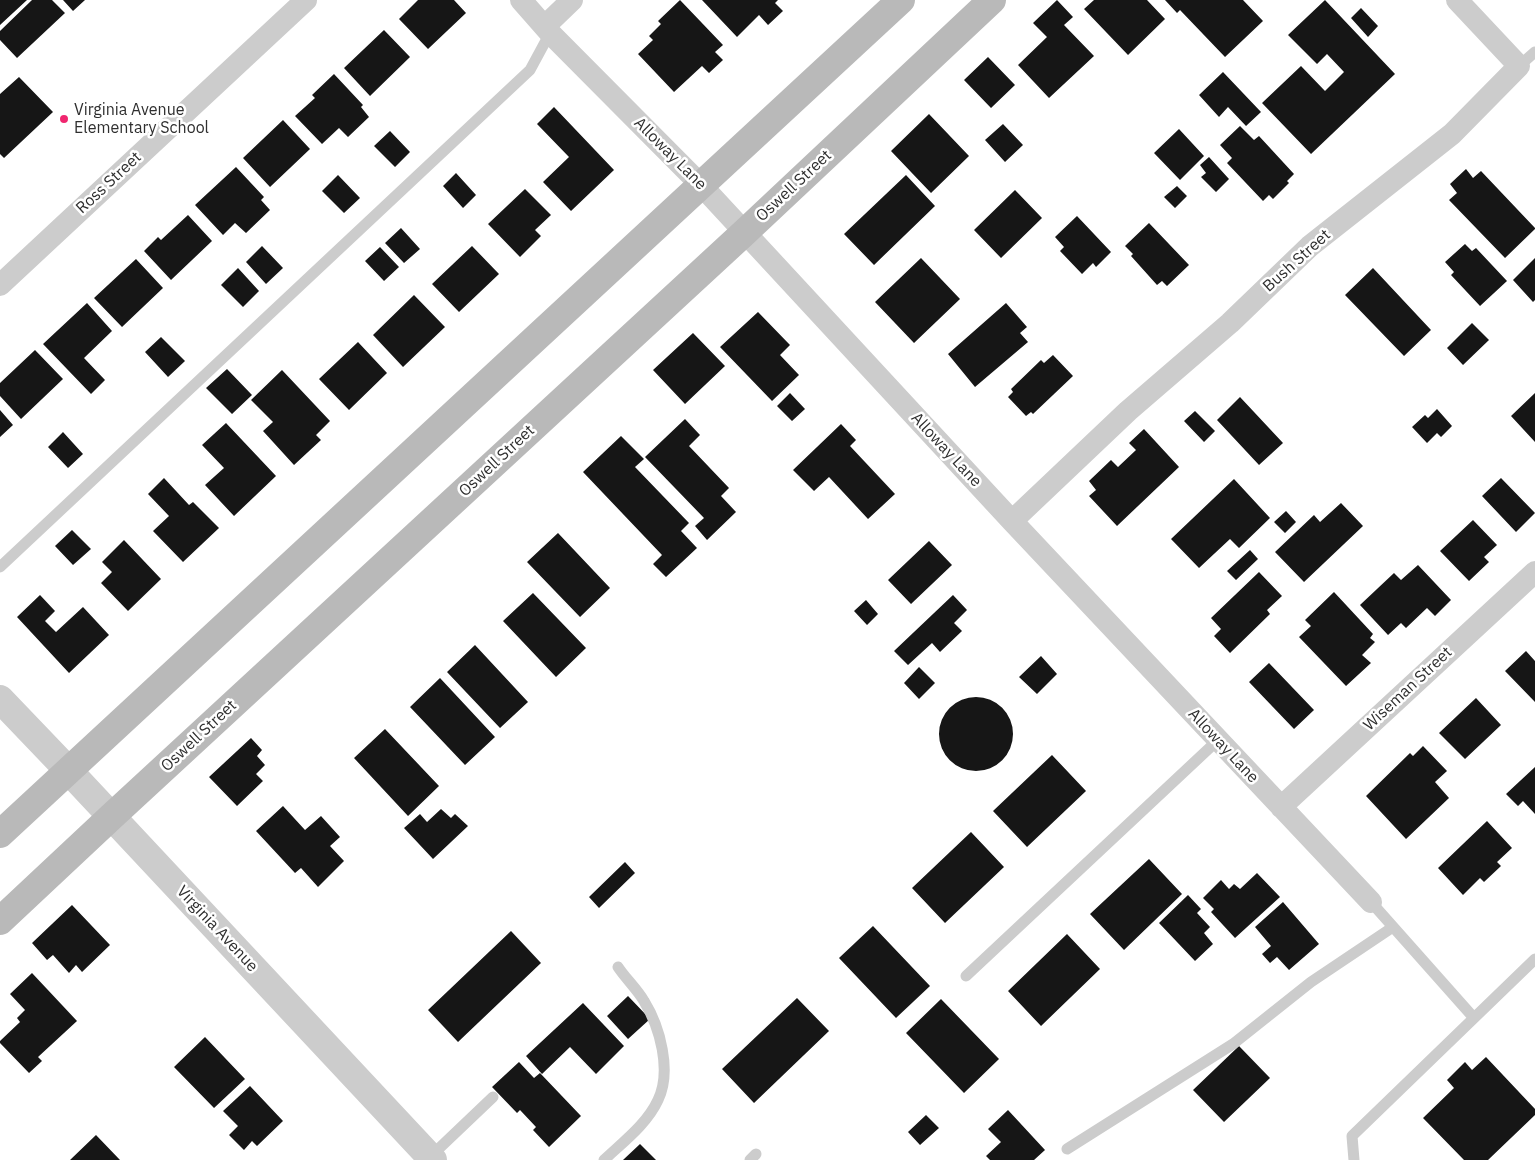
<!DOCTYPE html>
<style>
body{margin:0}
canvas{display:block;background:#fff}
</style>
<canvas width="1535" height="1160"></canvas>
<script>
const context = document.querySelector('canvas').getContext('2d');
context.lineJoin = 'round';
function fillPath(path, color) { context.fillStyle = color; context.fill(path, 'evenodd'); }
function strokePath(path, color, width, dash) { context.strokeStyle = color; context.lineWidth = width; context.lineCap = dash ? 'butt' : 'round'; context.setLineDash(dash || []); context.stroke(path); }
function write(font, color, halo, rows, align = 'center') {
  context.font = font + ' "IBM Plex Sans",sans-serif'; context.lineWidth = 5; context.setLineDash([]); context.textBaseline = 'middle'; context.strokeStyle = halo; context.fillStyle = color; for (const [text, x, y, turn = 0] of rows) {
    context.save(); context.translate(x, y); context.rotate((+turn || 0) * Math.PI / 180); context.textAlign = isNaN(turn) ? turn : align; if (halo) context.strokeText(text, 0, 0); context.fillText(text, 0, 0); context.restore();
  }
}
fillPath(new Path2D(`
 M0 0H27L0 25Z
 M32 0H52L65 13 17 58 0 40V31Z
 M63 0H85L73 11Z
 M418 0H454L466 13 428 49 399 19Z
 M680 0 723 45 715 52 723 60 709 73 702 66 674 92 638 54 653 40 649 36 661 24 658 21Z
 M702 0H778L775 3 783 11 768 25 759 15 737 37Z
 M1057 0 1073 17 1064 25 1094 56 1049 98 1018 65 1047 37 1033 23Z
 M1094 0H1147L1165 19 1128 55 1084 9Z
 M1165 0H1243L1263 21 1225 57 1180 10 1177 13Z
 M1325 0 1395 74 1311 154 1262 103 1301 66 1325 91 1344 72 1327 54 1317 64 1288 35Z
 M1361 8 1378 26 1368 37 1351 18Z
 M384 30 410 57 370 96 344 68Z
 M988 57 1015 85 991 108 964 80Z
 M1223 72 1261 112 1246 126 1228 107 1219 117 1199 95Z
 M334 74 363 105 361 107 369 117 348 137 339 128 322 144 295 116 315 98 312 95Z
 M19 77 53 112 4 158 0 154V94Z
 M554 107 614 170 571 211 543 182 569 157 537 124Z
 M929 114 969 156 931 193 891 151Z
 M283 120 310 149 270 187 243 158Z
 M1003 124 1023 145 1005 162 985 140Z
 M1240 126 1254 140 1259 136 1294 174 1287 181 1289 183 1273 199 1269 195 1263 201 1227 163 1232 158 1220 145Z
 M1179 129 1204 156 1180 180 1154 153Z
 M390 131 410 152 395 167 374 146Z
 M1209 157 1229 179 1216 192 1201 177 1206 173 1200 165Z
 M236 167 264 197 261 200 270 210 246 233 235 223 223 235 195 205Z
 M1466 169 1473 178 1481 171 1535 228V229L1505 258 1449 200 1457 193 1450 184Z
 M456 173 476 195 463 208 443 186Z
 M338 175 360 198 344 213 322 191Z
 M906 175 935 206 874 265 844 234Z
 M1177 186 1187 196 1175 208 1164 197Z
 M525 189 551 215 535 230 541 236 520 257 488 224Z
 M1015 190 1042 218 1001 258 974 230Z
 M188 215 212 241 171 280 144 251 158 237 161 240Z
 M1077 216 1111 252 1096 267 1093 263 1082 274 1060 251 1064 247 1055 237Z
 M1149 223 1189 265 1167 286 1162 281 1157 285 1131 256 1133 254 1125 246Z
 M401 228 420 249 404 263 385 243Z
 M1465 244 1472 251 1476 248 1507 281 1480 306 1451 275 1454 272 1445 262Z
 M262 246 283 268 266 284 246 262Z
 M472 246 499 274 459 312 432 284Z
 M380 247 399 267 384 281 365 261Z
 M921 258 960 299 914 343 875 302Z
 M1535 258V300L1533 302 1513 280Z
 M136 259 163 288 122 327 94 298Z
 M238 268 259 291 243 307 221 285Z
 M1373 268 1431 330 1404 356 1345 295Z
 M414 295 445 327 403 367 373 335Z
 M87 303 112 331 84 358 105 380 91 394 43 344Z
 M1006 303 1027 327 1020 333 1028 342 975 387 948 354Z
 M758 312 790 345 780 355 799 375 772 401 720 347Z
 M1472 323 1489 340 1463 365 1447 348Z
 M693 333 725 366 685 404 653 370Z
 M161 337 185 361 168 377 145 352Z
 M358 342 387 373 349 410 319 379Z
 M35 350 63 379 21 419 0 396V383Z
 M1053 355 1073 376 1033 414 1031 412 1026 416 1008 397 1013 392 1011 389 1041 360 1044 363Z
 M227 369 252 395 232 414 206 388Z
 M282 370 330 421 316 435 321 440 294 465 263 431 273 422 251 400Z
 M790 393 805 409 792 421 777 406Z
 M1535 393V442L1511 416Z
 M1240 397 1283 443 1259 465 1217 420Z
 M1437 409 1452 426 1441 437 1437 433 1427 443 1412 427 1425 415 1428 418Z
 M0 410 13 425 0 437Z
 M1195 411 1215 431 1204 442 1184 421Z
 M685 419 700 435 689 446 729 488 721 496 736 512 707 540 695 526 704 518 645 457Z
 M226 423 276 476 234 516 205 485 224 468 202 445Z
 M841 424 856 440 850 446 895 494 868 519 829 477 814 491 793 470Z
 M1144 429 1179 467 1117 526 1089 496 1096 490 1089 481 1111 460 1118 467 1136 450 1129 443Z
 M63 432 83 454 68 468 48 447Z
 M621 436 644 459 635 467 689 523 681 531 697 548 666 577 653 564 662 555 583 472Z
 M164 478 189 505 193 502 219 528 183 562 153 531 169 516 148 494Z
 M1501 478 1535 513 1516 532 1482 496Z
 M1234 479 1270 518 1239 548 1230 539 1199 568 1171 539Z
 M1341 503 1363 526 1304 582 1275 552 1314 515 1320 522Z
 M1286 511 1296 522 1285 533 1274 522Z
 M1473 520 1497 545 1484 557 1489 562 1469 581 1440 551Z
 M72 530 91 549 73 565 55 546Z
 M558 533 610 588 580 617 527 562Z
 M124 540 161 579 128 611 101 583 112 572 102 562Z
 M929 541 952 565 911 604 888 580Z
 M1250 550 1258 559 1236 580 1227 571Z
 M1418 565 1451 600 1435 616 1427 608 1406 628 1401 623 1388 635 1360 605 1394 573 1401 580Z
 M1259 572 1282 596 1267 610 1270 614 1230 653 1214 636 1221 629 1211 618Z
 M1334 592 1373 634 1370 638 1375 642 1362 655 1371 663 1346 686 1299 637 1311 626 1305 620Z
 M533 593 586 648 556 677 503 621Z
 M40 595 55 611 45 621 56 632 83 607 109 635 69 673 17 617Z
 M953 595 967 610 954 623 962 631 940 652 932 643 908 665 894 651Z
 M866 600 878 614 867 625 854 611Z
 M475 645 528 702 500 728 447 672Z
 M1526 651 1535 661V702L1505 671Z
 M1041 656 1057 674 1037 694 1019 677Z
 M1269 663 1314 710 1294 729 1249 682Z
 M919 667 935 683 919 699 904 683Z
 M440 678 495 737 465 765 410 707Z
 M939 734a37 37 0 1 1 74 0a37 37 0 1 1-74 0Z
 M1476 698 1501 725 1465 759 1439 733Z
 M385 729 439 786 408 816 354 758Z
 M251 738 262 750 257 756 265 765 256 774 263 781 237 806 209 777Z
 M1423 746 1447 771 1435 782 1449 798 1406 839 1366 796 1410 753 1413 756Z
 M1052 755 1086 791 1027 847 993 811Z
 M1535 767V814L1523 801 1518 806 1506 794Z
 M283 806 305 830 321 816 340 837 330 846 344 861 318 887 301 868 295 873 256 831Z
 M441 809 451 818 455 814 468 826 433 859 404 828 420 814 427 822Z
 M1487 821 1512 848 1497 862 1501 866 1484 882 1480 878 1463 895 1438 868Z
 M971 832 1004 867 945 923 912 888Z
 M1149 859 1182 894 1124 950 1090 914Z
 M625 862 635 873 599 908 589 897Z
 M1257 873 1280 897 1235 938 1211 912 1214 909 1203 898 1221 880 1229 889 1234 884 1240 889Z
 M1188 895 1201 909 1197 913 1210 927 1204 933 1213 944 1195 961 1159 923Z
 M1283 902 1319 944 1289 970 1277 957 1270 963 1262 954 1271 946 1255 927Z
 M72 905 110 945 82 972 76 965 69 973 53 955 47 960 32 943Z
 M873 926 930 986 896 1018 839 958Z
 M511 931 541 963 458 1042 428 1010Z
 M1067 934 1100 969 1041 1026 1008 991Z
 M32 973 77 1021 38 1057 42 1061 29 1073 0 1043V1041L20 1022 17 1018 25 1010 10 994Z
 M628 996 650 1019 628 1039 607 1016Z
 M797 998 829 1031 754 1103 722 1069Z
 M941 999 999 1059 964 1093 906 1033Z
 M583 1003 624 1046 596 1074 570 1047 542 1074 526 1056Z
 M205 1037 245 1079 214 1108 174 1067Z
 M1239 1046 1270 1078 1224 1122 1193 1090Z
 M1486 1057 1535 1109V1115L1488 1160H1464L1423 1118 1454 1088 1447 1080 1465 1062 1472 1070Z
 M519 1062 534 1078 540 1073 581 1116 549 1147 533 1130 536 1127 520 1110 517 1113 492 1087Z
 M250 1086 283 1121 257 1146 252 1141 244 1150 229 1135 238 1126 223 1111Z
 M1008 1110 1045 1150 1034 1160H990L986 1156 1001 1142 988 1129Z
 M926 1115 939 1128 920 1145 908 1132Z
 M96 1135 120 1160H70Z
 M640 1144 656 1160H623Z`), '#161616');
strokePath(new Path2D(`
 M1519 66 1535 52
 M0 567 530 70 550 33
 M1371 902 1474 1018
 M966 976 1218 740
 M1067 1149 1233 1044 1311 982 1393 927
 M430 1157 493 1097
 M604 1160C623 1142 647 1124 658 1100 672 1071 660 1027 644 1001 637 989 626 979 618 967
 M750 1160 756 1154
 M1354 1160 1352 1136 1535 959`), '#ccc', 11);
strokePath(new Path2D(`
 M521 0 550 33 701 185 1012 521 1371 902
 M545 26 572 0
 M0 285 306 0
 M1012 521 1128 411 1230 323 1310 246 1452 134 1519 66 1457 0
 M1281 807 1535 572`), '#ccc', 22);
strokePath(new Path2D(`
 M0 699 68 770 433 1160`), '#ccc', 28);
strokePath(new Path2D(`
 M0 834 901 0
 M0 921 111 817 745 232 992 0`), '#b9b9b9', 28);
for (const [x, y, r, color] of [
 [64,119,5,"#f0266f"]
]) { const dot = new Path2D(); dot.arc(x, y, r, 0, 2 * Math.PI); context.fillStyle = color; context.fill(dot); strokePath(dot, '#fff', 2); }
write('16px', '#2f2f2f', '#fff', [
 ["Virginia Avenue",74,110],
 ["Elementary School",74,128]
], 'left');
write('16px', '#2f2f2f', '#fff', [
 ["Alloway Lane",670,154,45],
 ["Ross Street",109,183,-43],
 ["Oswell Street",794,186,-43],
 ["Bush Street",1297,261,-42],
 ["Alloway Lane",946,450,47],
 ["Oswell Street",497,461,-43],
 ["Wiseman Street",1408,689,-43],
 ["Oswell Street",199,736,-43],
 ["Alloway Lane",1223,746,47],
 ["Virginia Avenue",217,929,47]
]);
</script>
